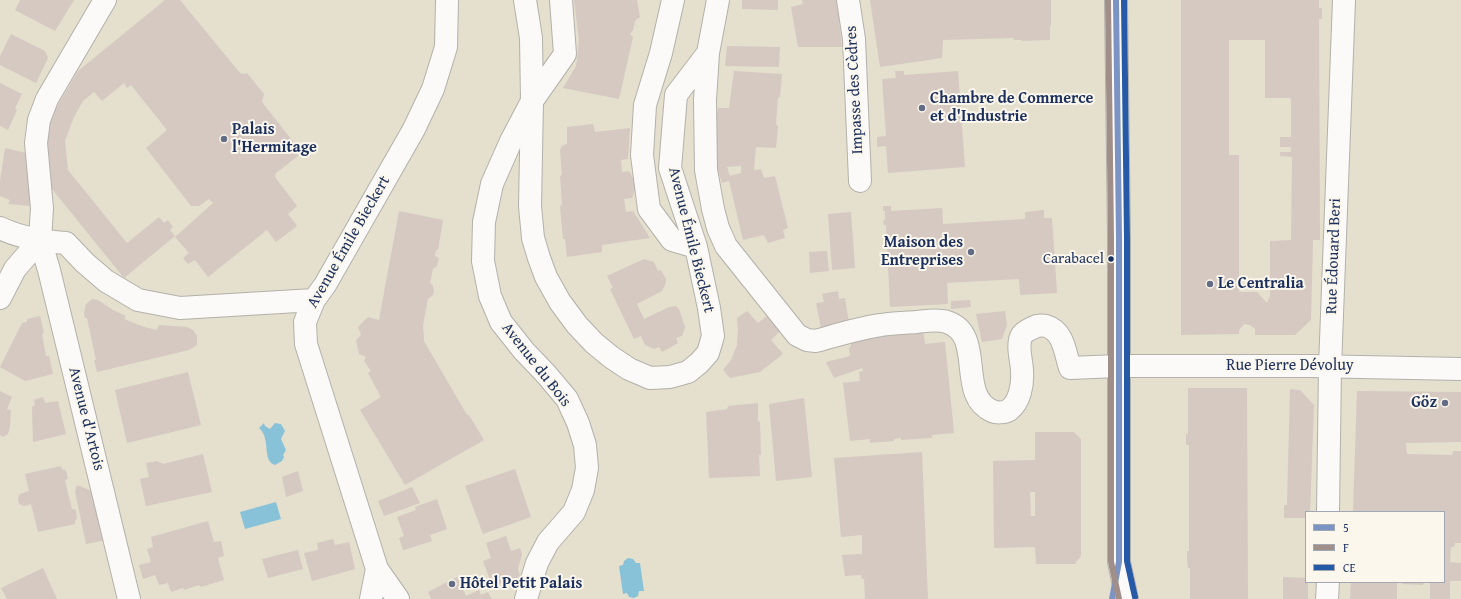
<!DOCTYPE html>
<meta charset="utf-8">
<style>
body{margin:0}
#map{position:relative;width:1461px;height:599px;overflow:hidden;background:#e5dfce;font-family:"Gentium Book Plus",serif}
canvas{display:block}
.legend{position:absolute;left:1305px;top:511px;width:140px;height:72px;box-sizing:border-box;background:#fbf7ec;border:1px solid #a1a7b3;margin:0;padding:5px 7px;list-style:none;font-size:12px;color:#1b2f5e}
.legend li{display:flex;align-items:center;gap:8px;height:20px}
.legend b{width:20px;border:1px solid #a1a7b3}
</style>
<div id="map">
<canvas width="1461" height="599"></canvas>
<ul class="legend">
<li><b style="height:5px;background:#7c94c4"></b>5</li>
<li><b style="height:5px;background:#a08f89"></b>F</li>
<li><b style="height:5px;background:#265aa6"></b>CE</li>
</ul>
</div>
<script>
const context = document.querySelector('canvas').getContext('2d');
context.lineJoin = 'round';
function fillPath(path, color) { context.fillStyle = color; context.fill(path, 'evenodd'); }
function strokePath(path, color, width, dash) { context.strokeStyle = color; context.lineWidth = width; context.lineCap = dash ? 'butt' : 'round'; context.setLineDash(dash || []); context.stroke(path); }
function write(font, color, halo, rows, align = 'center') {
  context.font = font + ' "Gentium Book Plus",serif'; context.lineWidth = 4; context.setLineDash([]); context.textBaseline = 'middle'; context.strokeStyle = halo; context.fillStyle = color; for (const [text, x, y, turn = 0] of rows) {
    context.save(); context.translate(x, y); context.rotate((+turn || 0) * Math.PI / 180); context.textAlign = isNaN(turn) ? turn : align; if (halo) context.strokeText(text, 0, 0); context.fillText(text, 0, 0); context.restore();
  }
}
fillPath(new Path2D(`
 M264 423 265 426 270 429 275 423 281 424 285 431 281 439 286 450 283 455 284 457 282 461 275 465C261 460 272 440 259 428Z
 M276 502 281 519 245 529 240 512Z
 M628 558 633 559 636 563H640L644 591H639L638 596 634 598 629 597 627 593 623 594 619 566 623 565 624 561Z`), '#88c2d8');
fillPath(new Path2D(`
 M20 0H74L55 31 15 10Z
 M165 0H180L240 73 245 74 247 73 264 94 262 102 302 153 276 173 275 177 297 206 288 214 297 226 276 242 267 230 208 277 195 260 188 264 183 258 189 253 175 237 213 203 209 199 199 206H191L146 148 167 130 131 85 127 88 124 83 102 101 94 92 83 101 74 117 65 141 68 170 127 243 159 217 164 223 168 220 173 227 170 230 175 236 124 278 48 184 46 136 55 110 78 71Z
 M574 0H637L640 17 635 21 633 30 630 34 633 37 619 99 563 88 576 66 578 51 579 40Z
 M742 0H778V10L742 9Z
 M802 0H837L842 47H798L791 7 803 4Z
 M870 0H1051V25L1050 27V40L1022 41V40H1014L1013 38 943 40 942 58 880 67Z
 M1181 0H1319V8H1322V19H1319L1320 240H1313L1311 320 1295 335H1255V329L1250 325 1244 324 1239 330V334L1181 335ZM1229 40H1265V98H1291V137H1280V147H1291V152H1280V156L1292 157 1291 240 1270 241V296L1267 303 1257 292H1239V155H1229Z
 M11 34 45 51 48 58 36 83 0 65V56Z
 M727 46 780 47 779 67 725 66Z
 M734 71 782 74 780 97 778 98 776 124 778 126 776 148 756 147 754 170 761 169 764 178 775 176 788 228 783 230 785 238 768 243 764 235 743 240 729 181 722 183 717 168 716 119 718 108H729ZM741 166V173L730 176 727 167Z
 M895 71H904V75L958 71 965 167 888 173 886 146 877 147V137L886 136 882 79 896 78Z
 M0 83 22 94 15 108 17 110 8 130 0 126Z
 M593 124 595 132 630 128 628 159 621 160 622 172 629 171 637 185 632 198 624 199 626 212 633 211 650 238 602 245V252L567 257 565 239H563L560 206 562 205 560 176 562 175 560 150 562 146 567 144V127Z
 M5 148 30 154 31 206 8 204 10 200 0 196V181Z
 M883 206H891V211L942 208 943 224 1025 219V212L1044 210V218H1052L1057 293 1020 295 1019 279 947 283 948 304 890 307 886 225H884L883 220H885V211H883Z
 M399 211 443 220 438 250H436L435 256 439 258 437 266 433 269 430 283 433 286 434 291 433 295 428 299 423 325 424 341 467 415H469L484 440 405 485 360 410 381 397 368 373 371 371 364 361 366 357 359 354 356 340 361 335 358 327 368 317 379 320Z
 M851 212 855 268 832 270 828 214Z
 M827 251 829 271 810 273 809 252Z
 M644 259 654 262 658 271 661 270 666 279 665 285 662 291 637 304 644 319 669 307 676 306 679 309 685 327 682 336 676 338 678 343 662 352 659 347 654 349 645 345 641 336 634 339 610 289 613 288 607 276Z
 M838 291 839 299 845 298 849 323 821 328 816 303 824 302 822 294Z
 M92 299 98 300 113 310 126 316 124 319 144 327 157 330 159 325 187 327 193 330 197 336V345L189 350 97 372 94 360H96L87 318H85L84 313 86 304Z
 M970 300 971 307 951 309V301Z
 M747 311 758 323 767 316 780 331 771 340 783 354 760 372 730 378 723 370 731 360 737 345 738 329 737 318Z
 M1005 311 1007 325 1002 339 982 342 976 314Z
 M40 316 44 333 42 334 46 356H49L53 374 25 381 0 367 22 323 27 322V319Z
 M923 330 925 344 945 342 954 433 932 435V438L901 440V438L894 439V441L870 443V439L850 441 843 383 860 381 859 372 863 371 862 368 834 378 826 362 850 356 849 349 854 339Z
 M188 372 201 425 127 443 115 390Z
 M1188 388H1247L1248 599H1190V568H1188L1187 560V551H1189V445H1186V434H1188Z
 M1290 389 1300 390 1314 405 1310 512H1306V518H1284V505H1287Z
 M0 391 12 397 7 409 11 410 10 427 8 434 3 437 0 435Z
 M1357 391 1461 392V442L1406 443 1407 454 1452 455 1453 451H1461V543H1455L1454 547H1451L1450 562 1461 563V581H1450V599H1430V582H1444V512H1353Z
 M43 397 45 403 58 401 66 434 33 442 32 407 35 405 34 400Z
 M804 398 812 477 776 481 769 404Z
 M758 403V421L760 422 761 455H759L760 476 709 478 706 412 727 409 728 406Z
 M1035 432H1074L1081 439V556L1075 564H1036L1035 547 994 548 993 461 1035 460ZM1030 492H1035V516H1031Z
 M922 452 928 599H865L864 579H862L861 575 845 576 842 555 862 554V535L841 537 834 458Z
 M203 454 212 492 146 506 140 479 149 477 146 463 157 461 163 464Z
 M61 466 62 469 66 471 68 478 65 481 72 509 76 510 77 518 75 521V524L38 532 31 504 24 506 19 504 18 498 20 494 29 491 25 474Z
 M515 469 531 517 483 534 465 486Z
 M298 471 303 491 286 497 282 477Z
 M77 485 95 492 106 540 86 544 75 492Z
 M412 487 420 503 384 516 378 501Z
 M437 499 447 529 430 535 432 541 404 550H403L399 538 404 536 397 517 416 510 415 507Z
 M208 521 214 542 221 541 224 556 218 558 224 580 201 587 199 585 184 590 183 588 171 592 168 583 159 585 155 575 143 579 139 565 151 562 147 549 153 547 151 537Z
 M506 536 511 551 520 548 522 554 518 569 521 580 492 585 483 561 491 558 486 543Z
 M333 539 335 545 349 542 355 569 312 581 304 553 318 550 317 543Z
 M298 550 303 569 268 578 262 559Z
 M43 568 57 599H7L1 588Z
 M457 577 466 596 479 590 481 595 488 592 492 599H431L428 592Z
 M1283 577 1306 578V582H1308V599H1283Z
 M1351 582H1397V599H1350Z
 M1402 582H1424L1423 585 1402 584Z`), '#d5c9c2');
const street = new Path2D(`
 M105 0 47 99 39 120 36 143 42 208 40 240 49 270 129 599
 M525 0 531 38 532 101 530 206 533 238 539 258 546 277 560 302 577 325 594 343 611 357 629 369 650 378 670 377 688 372 699 363 708 353 713 336 709 308 696 247 670 168 676 95 708 53
 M673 0 661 53 645 105 642 155 649 209 672 240 696 247
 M718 0 708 53 705 100 706 170 713 209 718 228 726 246 797 335 807 340 816 341C837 335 859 328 881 325 893 323 905 323 917 322 927 321 937 319 947 322 986 335 956 395 992 411 997 413 1004 413 1009 410 1020 402 1023 384 1022 371 1022 361 1016 345 1022 335 1025 331 1032 328 1037 326 1041 325 1042 325 1046 326 1064 331 1065 353 1070 368L1118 366
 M848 0 854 39 860 181
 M0 228C21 238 43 241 66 243L85 263 106 281 138 300 180 308 314 300
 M0 298 15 269 40 240
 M1328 512 1330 367 1344 0
 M371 599 377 569
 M398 599 377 569 306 344 305 322 314 300 325 285 414 129 433 89 446 47 447 0
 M526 599 537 563 548 542 574 512 583 490 587 468 585 445 578 423 567 399 546 374 524 351 501 322 490 296 483 261 484 222 492 184 511 141 532 101 565 54 561 0
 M1327 599 1328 582`);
const secondary = new Path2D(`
 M1116 0 1119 238V562L1127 599
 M1118 366H1311L1461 369`);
strokePath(street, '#b2b1aa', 24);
strokePath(secondary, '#b2b1aa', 24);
strokePath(street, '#fbfaf8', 22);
strokePath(secondary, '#fbfaf8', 22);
strokePath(new Path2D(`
 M1112 599 1119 562V238L1116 0`), '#7c94c4', 6);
strokePath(new Path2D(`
 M1108 0 1111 238V562L1119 599`), '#a08f89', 6);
strokePath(new Path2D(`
 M1124 0 1127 238V561L1135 597`), '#265aa6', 6);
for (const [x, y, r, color] of [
 [922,108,4,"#626d85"],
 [224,139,4,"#626d85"],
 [971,252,4,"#626d85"],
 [1111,259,3.5,"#1b2f5e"],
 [1210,284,4,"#626d85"],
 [1445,403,4,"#626d85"],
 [452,584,4,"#626d85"]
]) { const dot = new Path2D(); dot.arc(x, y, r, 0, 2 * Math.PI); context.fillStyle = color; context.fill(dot); strokePath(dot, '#fbf7ec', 1.5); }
write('15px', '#1b2f5e', '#fbf7ec', [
 ["Carabacel",1104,259]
], 'right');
write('16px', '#1b2f5e', '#fbf7ec', [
 ["Impasse des Cèdres",855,90,-93],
 ["Avenue Émile Bieckert",691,240,76],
 ["Avenue Émile Bieckert",349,242,-60],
 ["Rue Édouard Beri",1334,256,-88],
 ["Avenue du Bois",536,365,52],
 ["Rue Pierre Dévoluy",1290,366],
 ["Avenue d'Artois",86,419,76]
]);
write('bold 16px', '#1b2f5e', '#fbf7ec', [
 ["Chambre de Commerce",930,99],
 ["et d'Industrie",930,117],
 ["Palais",232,130],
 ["l'Hermitage",232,148],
 ["Maison des",963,243,"right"],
 ["Entreprises",963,261,"right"],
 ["Le Centralia",1218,284],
 ["Göz",1437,403,"right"],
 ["Hôtel Petit Palais",460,584]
], 'left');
</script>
